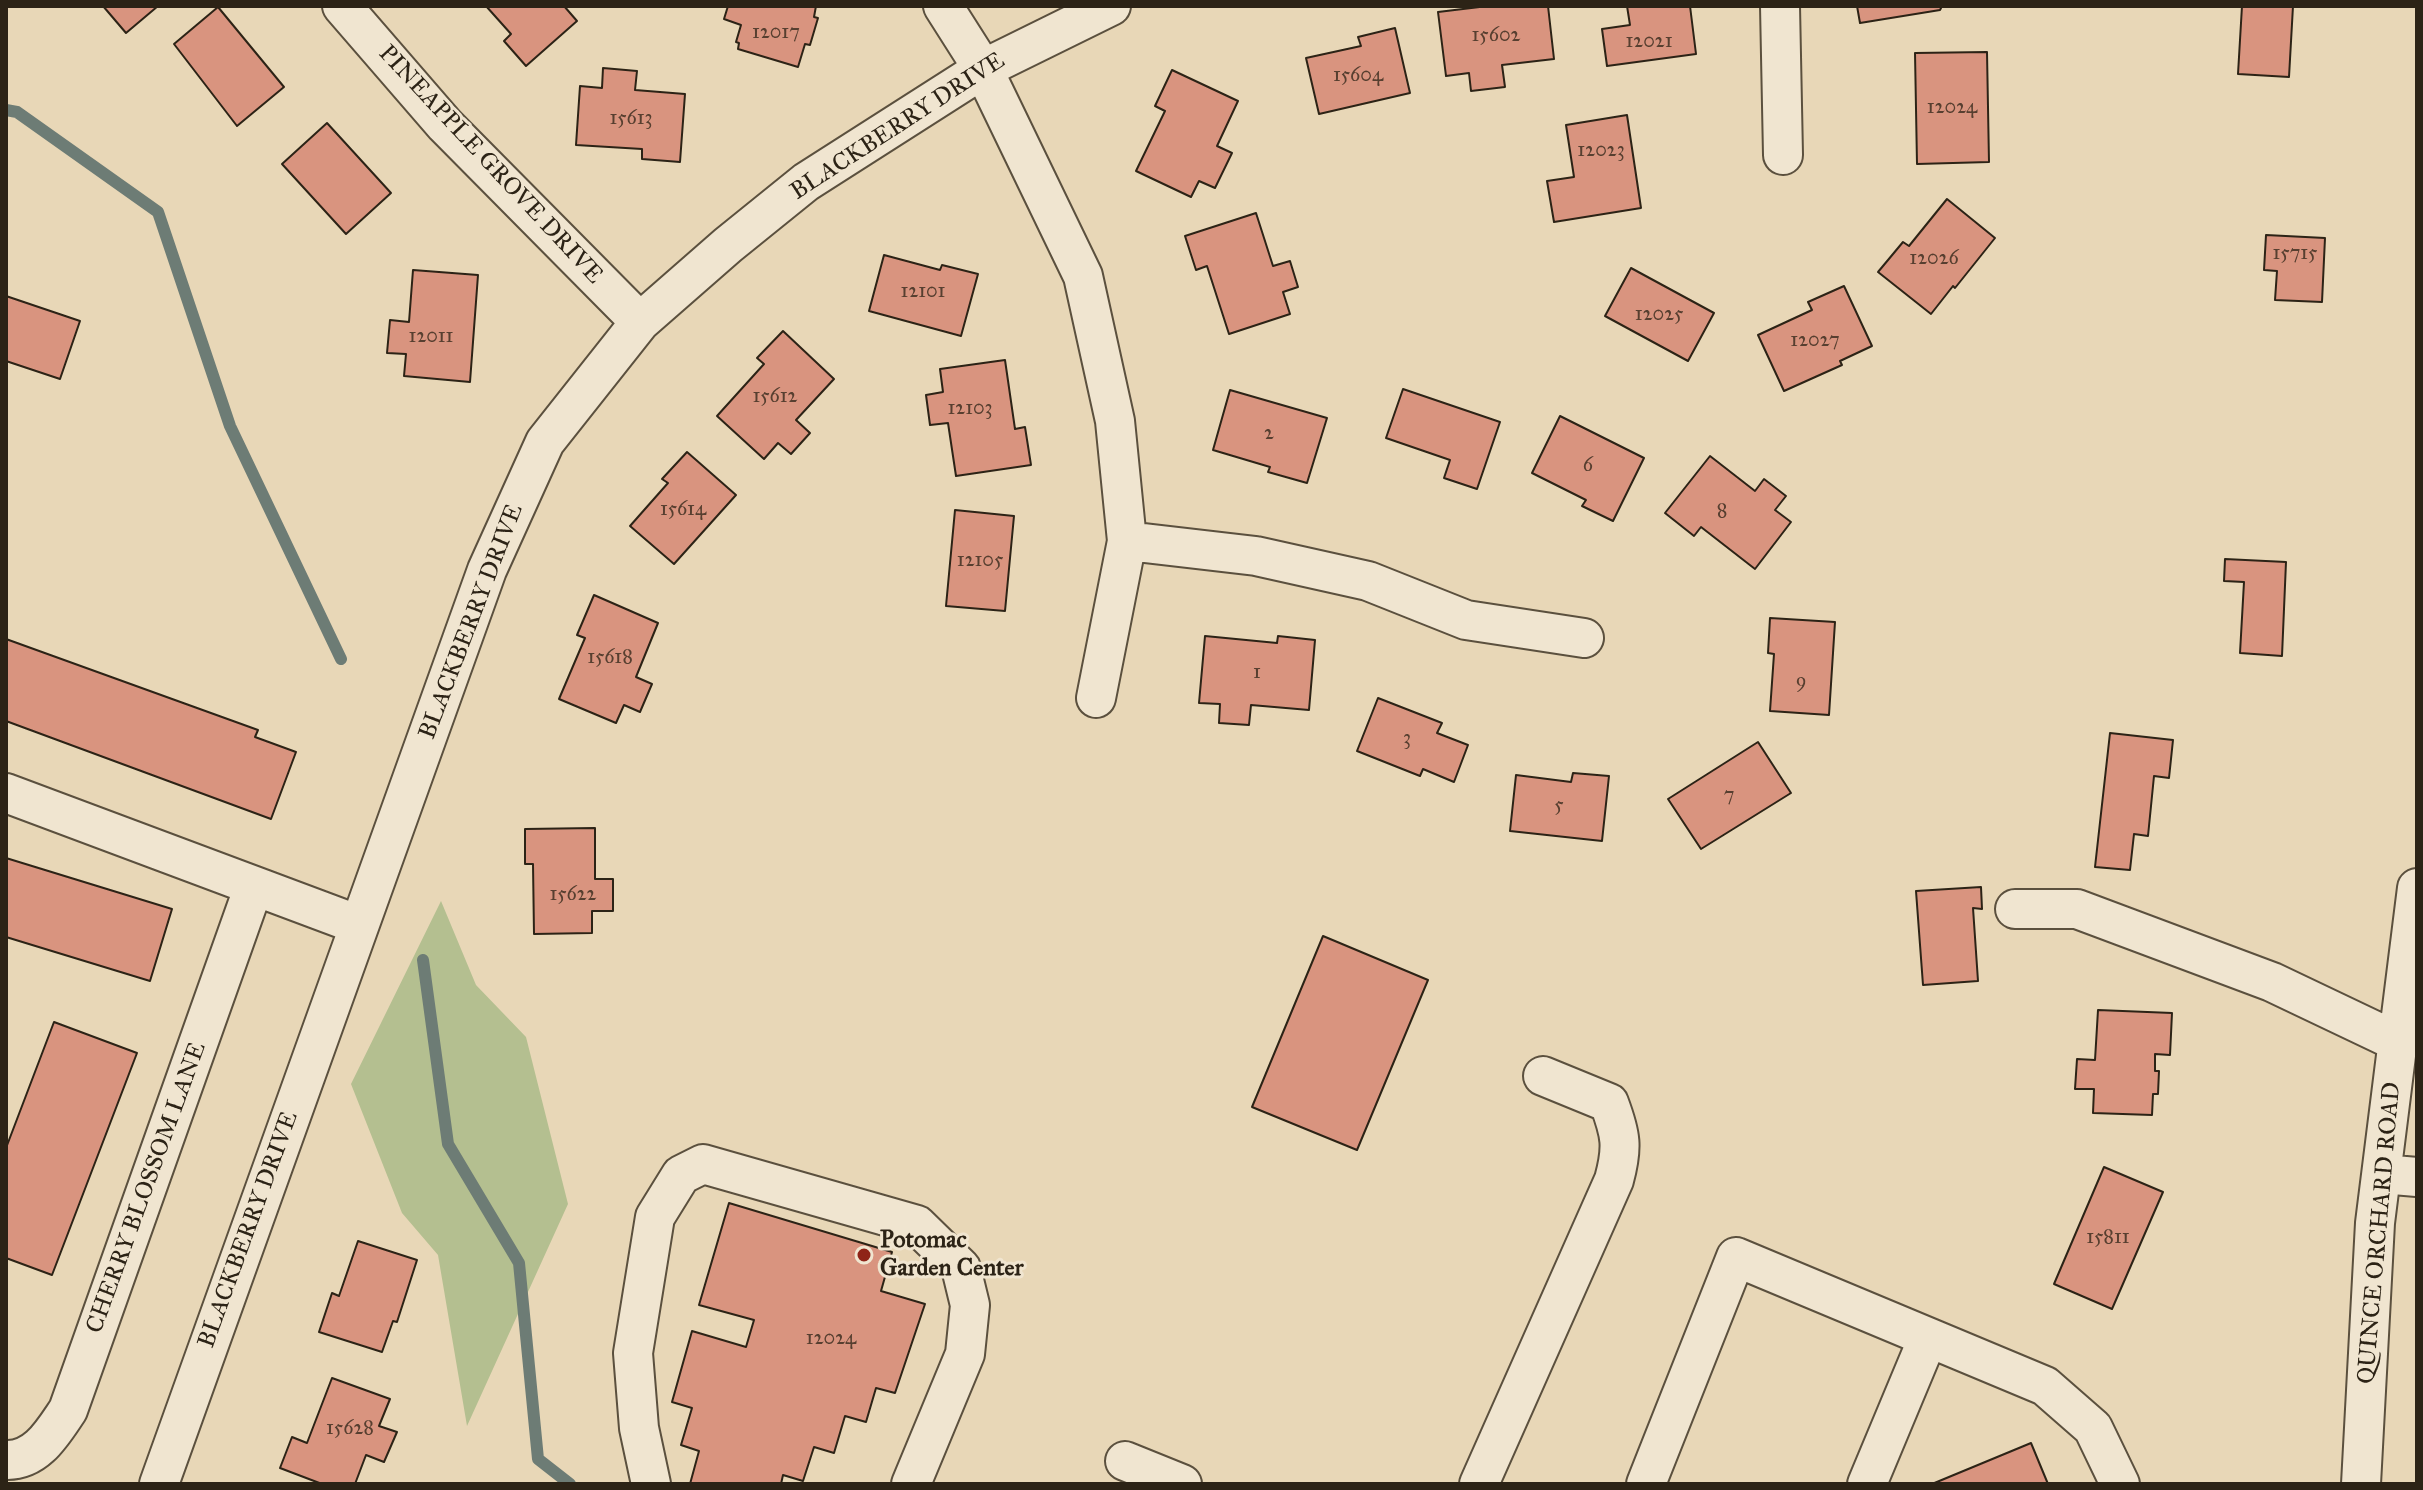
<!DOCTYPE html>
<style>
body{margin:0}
#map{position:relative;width:2423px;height:1490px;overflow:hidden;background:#e8d7b7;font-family:"IM FELL Great Primer",serif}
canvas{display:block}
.frame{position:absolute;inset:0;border:8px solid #2c2316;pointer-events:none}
</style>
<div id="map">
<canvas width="2423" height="1490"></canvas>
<div class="frame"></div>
</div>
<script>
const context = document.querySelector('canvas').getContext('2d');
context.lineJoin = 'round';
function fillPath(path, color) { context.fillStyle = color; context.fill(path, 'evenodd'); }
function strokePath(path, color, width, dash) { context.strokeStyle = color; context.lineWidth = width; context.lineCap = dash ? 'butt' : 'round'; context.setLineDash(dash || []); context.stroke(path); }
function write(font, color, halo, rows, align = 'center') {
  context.font = font + ' "IM FELL Great Primer",serif'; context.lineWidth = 6; context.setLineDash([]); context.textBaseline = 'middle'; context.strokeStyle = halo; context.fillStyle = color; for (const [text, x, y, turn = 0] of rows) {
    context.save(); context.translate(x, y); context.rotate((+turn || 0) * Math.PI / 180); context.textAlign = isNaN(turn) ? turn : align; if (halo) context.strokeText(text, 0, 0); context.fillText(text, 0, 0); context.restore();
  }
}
fillPath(new Path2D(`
 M441 901 476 985 526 1037 568 1204 467 1426 438 1255 402 1213 351 1084Z`), '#b4bf90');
strokePath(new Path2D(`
 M6 110 17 112 158 212 230 426 341 659
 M423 960 448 1144 519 1263 538 1459 570 1484`), '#6d7c75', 12);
const building = new Path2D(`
 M103 6H158L126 33Z
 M486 6H564L577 21 526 66 504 41 511 34Z
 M728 6H816L814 17 818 18 810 45 805 44 798 67 738 49 739 43 736 42 741 25 724 19Z
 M1488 6H1548L1554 59 1502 65 1505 87 1471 91 1469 73 1446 76 1438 12Z
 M1627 6H1690L1696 54 1607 66 1602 29 1630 25Z
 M1857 6H1942L1940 10 1860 23Z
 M2242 6H2293L2289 77 2238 74Z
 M218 7 284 87 237 126 174 44Z
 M1395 28 1410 93 1319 114 1306 58 1361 46 1358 37Z
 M1987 52 1989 162 1917 164 1915 53Z
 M603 68 637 71 635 90 685 94 680 162 642 159V149L576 145 580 86 602 88Z
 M1172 70 1238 101 1217 146 1232 153 1215 188 1199 181 1191 197 1136 171 1165 111 1155 106Z
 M1627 115 1641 208 1554 222 1547 181 1574 177 1566 125Z
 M327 123 391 193 346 234 282 164Z
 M1947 199 1995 238 1955 288 1953 286 1931 314 1878 272 1903 242 1909 246Z
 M1256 213 1273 266 1290 261 1298 287 1283 292 1290 314 1229 334 1207 266 1196 270 1185 236Z
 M2266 235 2325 238 2322 302 2275 300 2277 271 2264 270Z
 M884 255 940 270 942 265 978 274 961 336 869 311Z
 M1631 268 1714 313 1688 361 1605 316Z
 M413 270 478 275 470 382 404 376 406 354 387 353 390 320 409 322Z
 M1844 286 1872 346 1840 361 1842 365 1784 391 1758 335 1812 310 1808 302Z
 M6 296 80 321 60 379 6 361Z
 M783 331 834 379 796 420 810 433 791 454 778 443 764 459 717 416 764 364 757 358Z
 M1005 360 1015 429 1025 427 1031 465 956 476 948 423 930 425 926 395 943 392 940 369Z
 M1403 389 1500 422 1477 489 1444 478 1450 460 1386 438Z
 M1230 390 1327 418 1307 483 1268 472 1270 467 1213 450Z
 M1560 416 1644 458 1613 521 1582 506 1586 500 1532 473Z
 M687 452 736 495 674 564 630 526 668 483 662 479Z
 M1710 456 1755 491 1764 479 1786 496 1775 510 1791 522 1755 569 1701 527 1694 536 1665 513Z
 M955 510 1014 516 1005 611 946 606Z
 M2225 559 2286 562 2282 656 2240 653 2244 582 2224 581Z
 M594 595 658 623 636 677 652 684 640 712 624 705 616 723 559 699 585 638 577 635Z
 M1770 618 1835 622 1829 715 1770 711 1774 654 1768 653Z
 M1205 636 1277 643 1278 636 1315 640 1309 710 1251 705 1249 725 1219 723 1220 704 1199 703Z
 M6 639 258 730 255 737 296 752 271 819 6 721Z
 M1378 698 1442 723 1437 733 1468 745 1454 782 1423 769 1420 776 1357 751Z
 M2110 733 2173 740 2169 778 2154 776 2148 836 2134 834 2130 870 2095 867Z
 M1758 742 1791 793 1701 849 1668 799Z
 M1573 773 1609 776 1602 841 1510 831 1516 775 1571 782Z
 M595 828V879H613V911H592V933L534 934 533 864H525V829Z
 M6 858 172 909 150 981 6 937Z
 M1981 887 1982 909 1973 908 1978 981 1923 985 1916 891Z
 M1323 936 1428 980 1357 1150 1252 1107Z
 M2098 1010 2172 1013 2170 1055 2155 1054V1071H2159L2158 1094H2153L2152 1115 2093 1113 2094 1089H2075L2077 1059 2095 1060Z
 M54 1022 137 1053 52 1275 6 1258V1148Z
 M2104 1167 2163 1192 2112 1309 2054 1284Z
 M729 1203 892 1252 881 1291 925 1304 895 1393 876 1388 866 1422 845 1416 834 1453 814 1447 803 1481 783 1475 781 1484H690L699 1451 681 1445 692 1408 672 1402 692 1331 746 1347 754 1320 699 1305Z
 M358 1241 417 1260 397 1322 393 1321 382 1352 319 1332 332 1293 339 1296Z
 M332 1378 390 1399 379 1426 397 1432 384 1462 366 1455 355 1484H322L280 1468 292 1437 307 1443Z
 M2031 1443 2048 1484H1932Z`);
fillPath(building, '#d9947f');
strokePath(building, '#2c2316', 2);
const minor = new Path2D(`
 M342 6 445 125 640 322
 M943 6 983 69 1083 276 1115 421 1127 541 1096 698
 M1780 6 1783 155
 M1127 541 1256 556 1368 581 1466 620 1584 638
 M6 793 359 925
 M2015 909H2077L2272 982 2398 1042
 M2382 1174 2417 1177
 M6 1460C37 1461 53 1432 68 1410L254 886
 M1125 1461 1182 1484
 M159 1484 487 570 545 442 640 322 728 245 806 182 983 69 1111 6
 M651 1484 639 1428 633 1353 655 1217 681 1175 703 1164 917 1225 961 1268 970 1305 965 1354 911 1484
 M1479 1484 1614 1180C1623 1147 1621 1135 1609 1103L1543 1076
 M1646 1484 1736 1257 2045 1386 2093 1428 2120 1484
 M1867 1484 1928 1338
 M2361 1484 2375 1223 2417 888`);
strokePath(minor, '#5b503e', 42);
strokePath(minor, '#f0e5d0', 38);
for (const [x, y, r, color] of [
 [864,1255,8,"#8f2418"]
]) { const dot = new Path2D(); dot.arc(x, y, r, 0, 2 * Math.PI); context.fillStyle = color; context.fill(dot); strokePath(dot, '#f0e5d0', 3); }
write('20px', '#573f30', null, [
 ["12017",776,33],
 ["15602",1496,36],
 ["12021",1649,42],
 ["15604",1358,76],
 ["12024",1952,108],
 ["15613",631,119],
 ["12023",1601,151],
 ["15715",2295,254],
 ["12026",1934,259],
 ["12101",923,292],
 ["12025",1659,315],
 ["12011",431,337],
 ["12027",1815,341],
 ["15612",775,397],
 ["12103",970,409],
 ["2",1269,434],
 ["6",1588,466],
 ["15614",683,510],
 ["8",1722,512],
 ["12105",980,561],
 ["15618",610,658],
 ["1",1257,673],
 ["9",1801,682],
 ["3",1407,739],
 ["7",1729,796],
 ["5",1559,806],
 ["15622",573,895],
 ["15811",2108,1238],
 ["12024",831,1339],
 ["15628",350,1429]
]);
write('24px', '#2c2316', '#f0e5d0', [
 ["BLACKBERRY DRIVE",898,127,-33],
 ["PINEAPPLE GROVE DRIVE",490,165,47],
 ["BLACKBERRY DRIVE",472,622,-69],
 ["CHERRY BLOSSOM LANE",147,1188,-70],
 ["BLACKBERRY DRIVE",249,1230,-70],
 ["QUINCE ORCHARD ROAD",2380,1233,-85]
]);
write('bold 24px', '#2c2316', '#f0e5d0', [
 ["Potomac",880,1241],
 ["Garden Center",880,1269]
], 'left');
</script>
